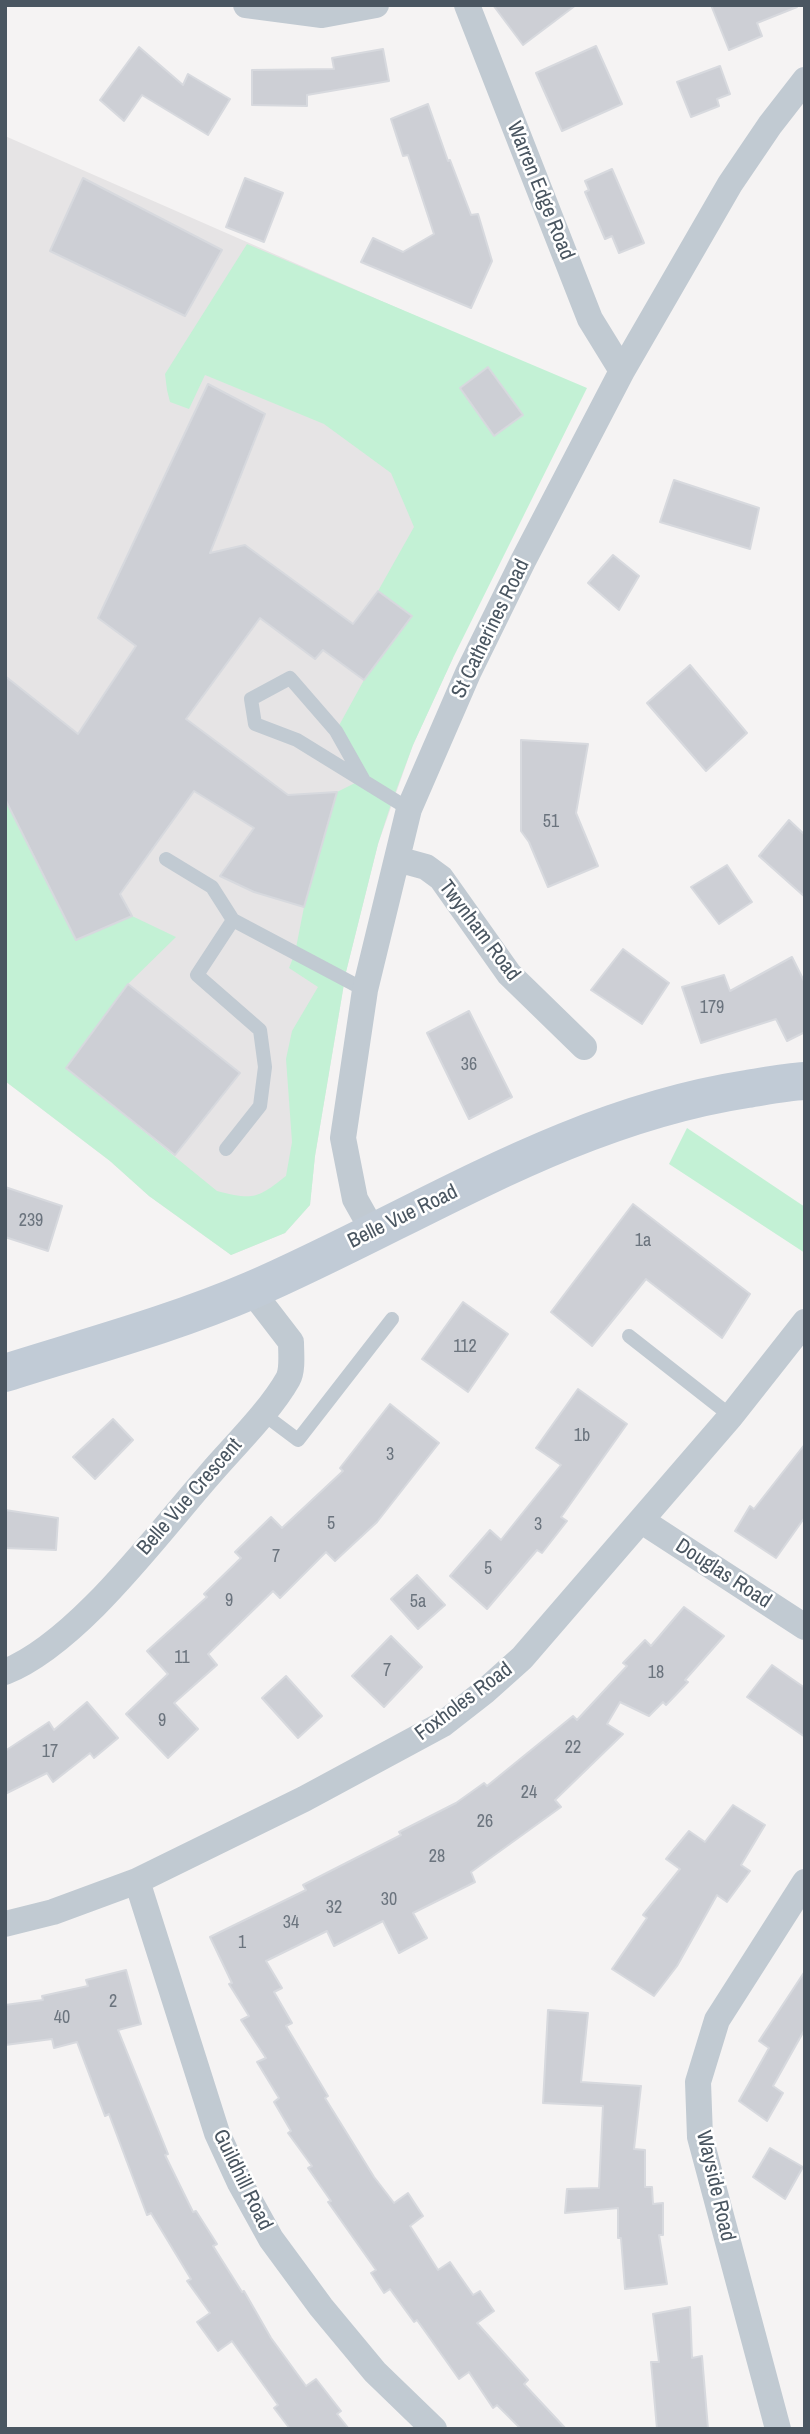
<!DOCTYPE html>
<style>
body{margin:0}
#map{position:relative;width:810px;height:2434px;overflow:hidden;background:#f5f3f3;font-family:"Archivo Narrow",sans-serif}
canvas{display:block}
.frame{position:absolute;inset:0;border:7px solid #4a5661;pointer-events:none}
</style>
<div id="map">
<canvas width="810" height="2434"></canvas>
<div class="frame"></div>
</div>
<script>
const context = document.querySelector('canvas').getContext('2d');
context.lineJoin = 'round';
function fillPath(path, color) { context.fillStyle = color; context.fill(path, 'evenodd'); }
function strokePath(path, color, width, dash) { context.strokeStyle = color; context.lineWidth = width; context.lineCap = dash ? 'butt' : 'round'; context.setLineDash(dash || []); context.stroke(path); }
function write(font, color, halo, rows, align = 'center') {
  context.font = font + ' "Archivo Narrow",sans-serif'; context.lineWidth = 5; context.setLineDash([]); context.textBaseline = 'middle'; context.strokeStyle = halo; context.fillStyle = color; for (const [text, x, y, turn = 0] of rows) {
    context.save(); context.translate(x, y); context.rotate((+turn || 0) * Math.PI / 180); context.textAlign = isNaN(turn) ? turn : align; if (halo) context.strokeText(text, 0, 0); context.fillText(text, 0, 0); context.restore();
  }
}
fillPath(new Path2D(`
 M5 136 450 331 453 658 413 745 378 844 346 972 315 1156 310 1205 285 1233 231 1255 149 1196 110 1161 5 1081Z`), '#e6e4e5');
fillPath(new Path2D(`
 M247 244 587 388 453 658 413 745 391 804 378 844 346 972 315 1156 310 1205 285 1233 231 1255 149 1196 110 1161 5 1081V799L76 940 132 916 176 937 128 984 66 1068 217 1191C253 1200 257 1199 286 1176L292 1142 286 1059 292 1031 318 987 289 968 295 953 304 907 337 792 363 779 336 731 364 680 411 616 378 591 414 527 391 473 324 424 205 375 189 409 170 402 167 390 165 374Z
 M687 1128 805 1207V1253L669 1164Z`), '#c3f1d5');
const building = new Path2D(`
 M493 5H576L523 45Z
 M711 5H797V7L757 23 762 36 729 50Z
 M596 46 622 104 562 131 536 73Z
 M139 47 183 85 188 74 230 99 208 135 142 95 124 121 100 100Z
 M383 49 389 81 307 95V106L252 105V70L334 69 332 58Z
 M720 66 730 94 717 99 719 106 691 117 677 82Z
 M428 104 448 161 450 160 471 215 478 214 492 261 471 308 361 262 373 238 403 252 434 234 408 155 403 156 391 119Z
 M612 169 644 243 619 253 612 236 605 239 585 192 589 190 585 181Z
 M83 178 222 250 185 316 50 251Z
 M245 178 283 193 264 242 226 227Z
 M488 367 523 415 494 436 460 388Z
 M208 384 265 414 210 553 245 545 353 624 378 591 412 616 364 680 323 650 315 659 260 618 186 719 288 795 337 792 304 907 254 892 220 876 254 828 194 791 120 894 132 916 76 940 5 799V676L78 734 136 646 98 618Z
 M674 480 759 508 750 549 660 522Z
 M613 555 639 576 619 610 588 583Z
 M690 665 747 733 706 771 647 703Z
 M521 740 588 744 576 813 598 866 548 887 529 842 521 831Z
 M789 820 805 835V897L759 856Z
 M727 865 752 902 719 924 691 887Z
 M623 949 669 983 642 1024 591 990Z
 M792 957 805 983V1032L787 1041 776 1019 701 1043 682 987 724 975 730 991Z
 M128 984 240 1073 175 1155 66 1068Z
 M469 1011 512 1097 469 1119 427 1033Z
 M5 1187 62 1206 48 1251 5 1237Z
 M633 1204 750 1294 722 1338 646 1279 592 1346 551 1312Z
 M463 1302 508 1334 468 1392 422 1359Z
 M578 1389 627 1424 561 1517 567 1521 542 1553 537 1550 487 1609 450 1576 490 1530 501 1540 561 1465 536 1448Z
 M390 1404 439 1443 377 1522 335 1561 326 1552 280 1598 273 1591 208 1654 217 1665 174 1703 198 1729 168 1758 126 1714 168 1674 147 1651 207 1597 204 1594 241 1558 235 1552 271 1517 282 1528 343 1471 340 1468Z
 M113 1419 133 1440 95 1479 73 1457Z
 M805 1444V1517L776 1558 735 1531 750 1506 754 1509Z
 M5 1510 58 1518 56 1550 5 1548Z
 M417 1575 445 1605 418 1629 391 1599Z
 M684 1607 724 1636 685 1680 688 1682 666 1705 663 1702 649 1716 620 1702 607 1724 623 1734 555 1800 561 1807 471 1872 475 1882 413 1913 427 1938 399 1953 383 1921 334 1946 327 1931 266 1961 282 1988 274 1992 292 2023 286 2026 328 2096 325 2098 374 2177 394 2203 408 2193 423 2216 410 2226 438 2270 450 2262 473 2295 480 2291 494 2311 477 2323 528 2380 524 2384 566 2429H521L497 2405 493 2408 469 2372 459 2379 417 2320 414 2322 390 2289 384 2293 371 2273 376 2270 328 2202 331 2201 308 2168 312 2166 288 2133 291 2131 274 2102 279 2098 257 2062 266 2058 241 2020 249 2016 229 1984 232 1983 210 1937 306 1890 303 1885 401 1835 399 1832 456 1803 484 1783 487 1786 573 1716 577 1720 627 1666 623 1663 645 1640 651 1646Z
 M391 1636 422 1667 384 1707 352 1676Z
 M772 1665 805 1688V1737L747 1697Z
 M286 1676 322 1716 298 1738 262 1698Z
 M87 1702 118 1738 94 1758 90 1753 53 1782 47 1773 5 1794V1751L49 1722 54 1730Z
 M733 1805 765 1825 741 1865 750 1871 727 1902 717 1895 677 1966 654 1996 612 1969 647 1918 643 1915 680 1869 666 1859 689 1831 705 1842Z
 M126 1970 141 2024 118 2030 168 2154 165 2155 193 2212 196 2211 217 2244 213 2246 242 2292 244 2291 271 2338 306 2386 316 2379 341 2411 337 2414 349 2429H290L274 2408 278 2405 232 2341 218 2351 197 2322 210 2313 187 2281 191 2279 151 2213 147 2215 109 2114 105 2116 77 2042 54 2048 52 2039 5 2045V2005L43 2000 42 1996 88 1986 86 1980Z
 M805 1971V2029L773 2086 783 2093 767 2121 739 2101 769 2048 759 2041Z
 M548 2010 588 2013 581 2082 641 2086 634 2149 645 2150V2187H652L653 2204 663 2203V2235H659L667 2284 625 2289 621 2238H618V2208L565 2213 567 2189 599 2188 603 2106 543 2103Z
 M770 2148 803 2167 785 2199 753 2177Z
 M690 2307 692 2358 702 2356 708 2429H657L651 2362H659L653 2314Z`);
fillPath(building, '#cdcfd5');
strokePath(building, '#d7d9de', 2);
strokePath(new Path2D(`
 M363 779 336 731 290 678 251 699 255 724 297 740 409 809
 M166 859 212 887 233 920
 M226 1149 260 1106 265 1067 260 1030 197 975 233 920 365 990
 M629 1336 731 1416
 M262 1413 298 1440 392 1319`), '#c1cad2', 14);
strokePath(new Path2D(`
 M246 5 322 15 376 5
 M467 5 590 319 622 371
 M397 859 426 867 441 878 509 974 584 1047
 M373 1231 355 1199 343 1138 365 990 409 809 468 673 523 561 622 371 730 184 770 125 805 80
 M642 1521 805 1627
 M5 1672C78 1643 158 1533 210 1474 234 1446 270 1411 288 1379 293 1370 291 1353 291 1342L251 1290
 M137 1881 217 2133 240 2183 271 2239 321 2307 375 2372 434 2429
 M5 1924 53 1912 137 1881 304 1799 443 1724 484 1692 522 1658 731 1416 805 1322
 M778 2429 700 2137 698 2082 717 2020 805 1882`), '#c1cad2', 26);
strokePath(new Path2D(`
 M5 1373C87 1347 173 1324 252 1290 417 1218 566 1117 747 1089 766 1086 785 1082 805 1081`), '#c1cbd6', 38);
write('18px', '#6b747e', null, [
 ["51",551,822],
 ["179",712,1008],
 ["36",469,1065],
 ["239",31,1221],
 ["1a",643,1241],
 ["112",465,1347],
 ["1b",582,1436],
 ["3",390,1455],
 ["5",331,1524],
 ["3",538,1525],
 ["7",276,1557],
 ["5",488,1569],
 ["9",229,1601],
 ["5a",418,1602],
 ["11",182,1658],
 ["7",387,1671],
 ["18",656,1673],
 ["9",162,1721],
 ["22",573,1748],
 ["17",50,1752],
 ["24",529,1793],
 ["26",485,1822],
 ["28",437,1857],
 ["30",389,1900],
 ["32",334,1908],
 ["34",291,1923],
 ["1",242,1943],
 ["2",113,2002],
 ["40",62,2018]
]);
write('21px', '#4a5661', '#fff', [
 ["Warren Edge Road",540,191,68],
 ["St Catherines Road",491,629,-64],
 ["Twynham Road",479,931,53],
 ["Belle Vue Road",403,1217,-26],
 ["Belle Vue Crescent",190,1497,-49],
 ["Douglas Road",723,1574,33],
 ["Foxholes Road",464,1702,-37],
 ["Guildhill Road",242,2180,64],
 ["Wayside Road",715,2186,77]
]);
</script>
